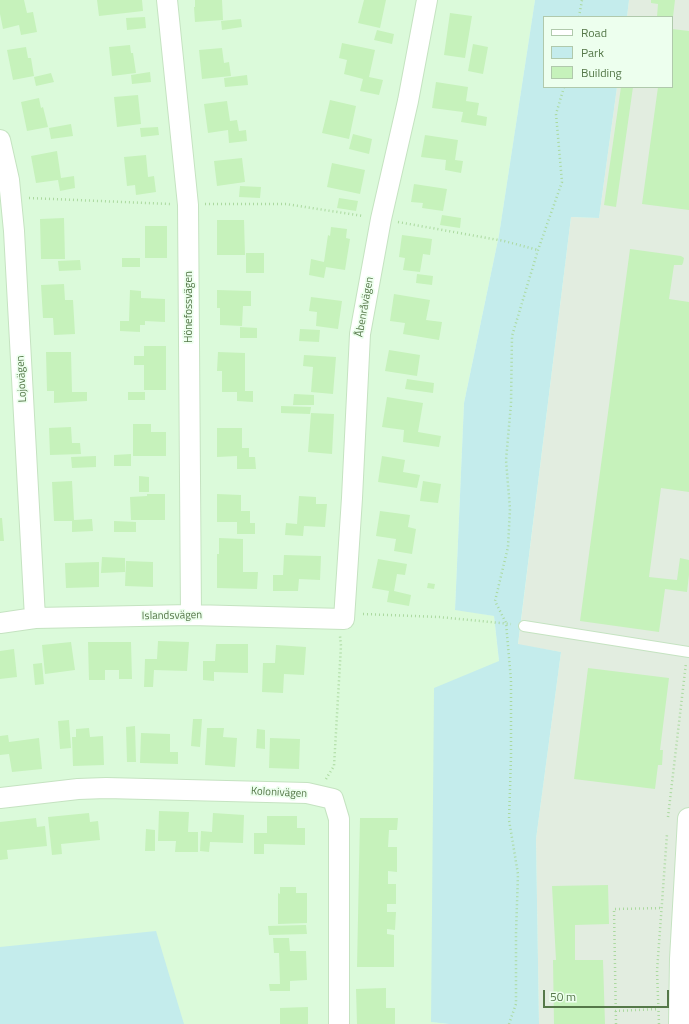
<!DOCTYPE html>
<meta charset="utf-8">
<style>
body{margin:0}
#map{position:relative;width:689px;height:1024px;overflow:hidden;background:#e6fde7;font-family:"Titillium Web",sans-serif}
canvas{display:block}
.legend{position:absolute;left:543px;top:16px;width:130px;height:72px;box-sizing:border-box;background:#edffee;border:1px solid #b0c9ac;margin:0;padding:5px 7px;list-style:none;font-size:12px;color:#557849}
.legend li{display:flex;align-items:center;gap:8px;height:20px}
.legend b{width:20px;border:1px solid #b0c9ac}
.scale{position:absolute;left:543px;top:990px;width:126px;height:18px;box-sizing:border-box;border:2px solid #557849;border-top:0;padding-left:5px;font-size:12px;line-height:14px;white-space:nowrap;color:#557849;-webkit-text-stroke:3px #edffee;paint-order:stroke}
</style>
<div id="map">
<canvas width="689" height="1024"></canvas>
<ul class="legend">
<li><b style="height:5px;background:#fff"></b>Road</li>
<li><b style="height:11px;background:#c4ecec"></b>Park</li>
<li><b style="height:11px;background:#c6f2bb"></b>Building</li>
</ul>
<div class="scale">50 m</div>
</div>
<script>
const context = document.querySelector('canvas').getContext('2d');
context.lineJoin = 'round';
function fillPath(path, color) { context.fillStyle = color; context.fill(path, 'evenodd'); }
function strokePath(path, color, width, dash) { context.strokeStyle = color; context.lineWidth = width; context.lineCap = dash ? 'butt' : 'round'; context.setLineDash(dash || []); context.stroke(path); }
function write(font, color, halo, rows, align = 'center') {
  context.font = font + ' "Titillium Web",sans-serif'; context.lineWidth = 3.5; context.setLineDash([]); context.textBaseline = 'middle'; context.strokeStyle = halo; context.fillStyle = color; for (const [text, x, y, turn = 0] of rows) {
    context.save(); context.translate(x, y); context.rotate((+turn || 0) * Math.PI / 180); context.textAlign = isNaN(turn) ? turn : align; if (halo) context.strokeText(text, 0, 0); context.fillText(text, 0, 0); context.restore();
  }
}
fillPath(new Path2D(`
 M0 0H535L499 235 464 403 455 609 494 616 499 661 432 1022 449 1024H0Z`), '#dbfada');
fillPath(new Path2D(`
 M629 0H689V1024H539L536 839 561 652 518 645 571 217 599 218 617 87H672V17H627Z`), '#e2ede0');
fillPath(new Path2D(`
 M535 0H629L627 17H544V87H617L599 218 571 217 518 644 561 652 536 839 539 1024H449L431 1022 434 688 499 661 494 616 455 610 464 403 499 235Z
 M156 931 184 1024H0V947Z`), '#c4ecec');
fillPath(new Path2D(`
 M0 0H24L27 13 33 12 37 32 21 35 19 25 3 29 0 14Z
 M97 0H142L143 11 99 16Z
 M195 0H222L223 20 195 22 194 7H195Z
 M364 0H386L380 28 358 23Z
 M651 0H675L673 17H657L658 4 651 3Z
 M450 13 472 16 465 58 444 55Z
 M145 17 146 28 127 30 126 18Z
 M241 19 242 27 222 30 221 21Z
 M672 29 689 31V210L642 204 658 87H672Z
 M377 30 394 34 392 44 374 40Z
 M342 43 375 50 369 77 383 80 379 95 360 91 363 79 344 74 347 60 339 58Z
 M473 44 488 47 483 74 468 71Z
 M130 45 131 53H133L136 73 112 76 109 47Z
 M26 47 28 58H31L34 76 13 80 7 50Z
 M222 48 224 63 229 62 231 76 202 79 199 50Z
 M150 72 151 82 132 84 131 75Z
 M51 73 54 82 36 86 34 77Z
 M247 75 248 85 225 87 224 78Z
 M436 82 468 87 466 101 479 103 477 115 487 117 486 126 461 122 463 112 432 108Z
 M621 87H633L616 207 604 205Z
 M138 95 141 124 117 127 114 97Z
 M39 98 41 108 43 107 48 127 27 131 21 102Z
 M330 100 356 106 349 139 322 133Z
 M227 101 230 121 237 120 239 131 246 130 247 141 229 143 228 130 208 133 204 104Z
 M71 124 73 136 51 139 49 128Z
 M158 127 159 135 141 137 140 128Z
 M353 134 372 139 369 154 349 149Z
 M425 135 458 140 455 160 463 161 461 173 445 170 446 160 421 157Z
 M57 151 61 178 74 176 75 188 60 191 58 180 36 183 31 156Z
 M146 155 148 177 154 176 156 192 136 195 135 185 127 186 124 157Z
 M242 158 245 182 217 186 214 161Z
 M332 163 365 170 360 194 327 187Z
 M414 184 447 189 443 211 422 208 423 203 411 202Z
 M240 186 261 187 260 198 239 197Z
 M339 198 358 201 356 211 337 208Z
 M442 215 461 218 460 228 440 225Z
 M64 218 65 259H41L40 219Z
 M217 220H244L245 255H217Z
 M145 226H167V258H145Z
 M331 227 347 229 346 238 350 239 345 270 326 267 324 278 309 275 311 259 324 262 328 235 330 236Z
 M402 235 432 239 430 255 423 254 420 272 403 270 405 258 399 257Z
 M630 249 681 256 684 258 683 263 682 265H674L669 299 689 302V492L661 488 649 577 677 580 680 558 689 560V575L687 592 665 589 659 632 580 621Z
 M246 253H264V273H246Z
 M122 258H140V267H122Z
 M80 260 81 270 59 271 58 261Z
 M417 274 433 276 432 285 416 283Z
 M64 284 65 300H73L75 334 54 335 53 318H43L41 285Z
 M130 290 141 291V298L165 299V322L145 321V325H140V332L120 331V321H129Z
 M217 290 251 291V306H243L242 326 220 325V308H217Z
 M394 294 430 300 426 320 442 322 439 340 403 334 405 323 390 321Z
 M311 297 342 301 338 329 316 326 317 312 309 311Z
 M240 327 257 328V338H240Z
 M300 329 320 330 319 342 299 341Z
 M144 346H166V390H144V365H134V356H144Z
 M389 350 420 355 417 376 385 371Z
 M46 352H71L72 392H87V401L54 403V391H47Z
 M218 352 245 353V391H253V402L237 401V392H222V371H217Z
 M304 355 336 357 333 394 311 392 313 367 303 366Z
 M407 379 434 383 433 393 405 389Z
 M128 392H145V400H128Z
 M294 394 314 395V405H293Z
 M387 397 423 403 418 432 441 436 439 447 403 442 404 430 382 427Z
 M281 406 311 407 310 414 281 413Z
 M311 413 334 414 332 454 308 452Z
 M133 424H151V432H166V456H133Z
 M71 427 72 443H80L81 454 50 455 49 428Z
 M217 428H242V448H249V457H255L256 469H237V456L217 457Z
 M131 454V466H114V455Z
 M96 456V467L72 468 71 457Z
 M382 456 405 460 403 472 420 475 417 488 378 482Z
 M139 476 149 477V492H139Z
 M72 481 74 520 92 519 93 531 72 532V521H54L52 482Z
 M423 481 441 484 438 503 420 501Z
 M147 494H165V520H131L130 497 147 496Z
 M217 494 241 495V511H250V523H255V534H237V522H217Z
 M299 496 316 497V504H327L325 527 304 526 303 536 285 535 286 523 297 524Z
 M380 511 410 515 408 527 416 529 412 554 394 551 396 539 376 536Z
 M0 518H2L4 541H0Z
 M114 521 136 522V532H114Z
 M219 538 243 539V572H258L257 589 217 588V554H219Z
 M284 555 321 556 320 580 299 579 298 591H273V575H283Z
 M102 557 125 558V572L101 573Z
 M378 559 407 564 405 575 397 574 394 591 411 595 409 606 387 602 389 591 372 588Z
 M126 561 153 562V587L125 586Z
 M99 562V587L66 588 65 563Z
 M428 583 435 584 434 589 427 588Z
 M158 641 189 642 187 671 154 670 153 687H144L145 659H157Z
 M71 642 75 670 45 674 42 645Z
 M88 642H131L132 679H119V670H105V680H89Z
 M216 644H248V673L214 672V681L203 680V661H215Z
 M276 645 306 647 304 675 284 674 283 693 262 692 263 663H275Z
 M14 649 17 677 0 679V651Z
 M42 663 44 684 35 685 33 664Z
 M588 668 669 678 660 750H663L662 765H658L655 789 574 779Z
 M193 719H202L200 747 191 746Z
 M69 720 71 748 60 749 58 721Z
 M135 726 136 762H127L126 727Z
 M89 728 90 737 103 736 104 765 73 766 72 737H76V729Z
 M207 728H224L223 737 237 738 235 767 205 765Z
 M257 729 265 730V749L256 748Z
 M141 733 170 734V752H178V764L140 763Z
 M8 735 9 742 39 738 42 769 12 772 9 754 0 755V736Z
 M270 738 300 739 299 769 269 768Z
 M159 811 189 812 188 832H198V852H175L176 841H158Z
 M89 813 90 822 98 821 100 840 61 844 62 854 52 855 48 817Z
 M213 813 244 815 243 843 210 842 209 852 200 851 201 831 212 832Z
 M267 816H297V828H305V845L264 844V854H254V833H267Z
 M36 818 37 827 45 826 47 846 7 850 8 859 0 860V822Z
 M360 818H398L397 830H389L388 847H397V872L388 871V884H396V904H387V912H396L395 930 387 929V934L394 935V967H357Z
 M146 829 155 830V851H145Z
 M608 885 609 924 575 925V960H603L605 1024H554L553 960H556L552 886Z
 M280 887H296V893H307V923L278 924V893L280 894Z
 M306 925 307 934 269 935 268 926Z
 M273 938H289L290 951H306L307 980 290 981V991H270L269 984H280L279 953H274Z
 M386 988V1008H395V1024H357L356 989Z
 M308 1007V1024H280V1008Z`), '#c6f2bb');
const service = new Path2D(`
 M524 626 689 652`);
const minor = new Path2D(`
 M167 0 188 205 191 615
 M0 140 9 180 14 231 35 618
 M0 623 35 618 191 615 344 619 352 498 360 334 381 219 408 101 427 0
 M0 798 78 789 106 788 307 793 333 799 339 819V1024`);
const tertiary = new Path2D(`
 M680 1024 681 959 689 819`);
strokePath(service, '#c5e3c1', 12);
strokePath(minor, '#c5e3c1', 22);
strokePath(tertiary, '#c5e3c1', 24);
strokePath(new Path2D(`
 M579 17 582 0
 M29 198 170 204
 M205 204H286L363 216
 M398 222 504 241 538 250
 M363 614 439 617 511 624
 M326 779 334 766 341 646 340 636
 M668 817 686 663
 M615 1011 659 1009
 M509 1024 516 1004V933L518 874 509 820 511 757V680L506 623 495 601 508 547 510 509 506 460 511 404 512 336 538 250 562 182 556 114 564 87
 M616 1024 614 909 662 908
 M659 1024 657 971 667 834`), '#abd99f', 2.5, [1, 3]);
strokePath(service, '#fff', 10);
strokePath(minor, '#fff', 20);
strokePath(tertiary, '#fff', 22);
write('11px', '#557849', '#edffee', [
 ["Hönefossvägen",189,307,-90],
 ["Åbenråvägen",365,307,-80],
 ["Lojovägen",22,379,-93],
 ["Islandsvägen",172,616,-1],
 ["Kolonivägen",279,793,3]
]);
</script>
